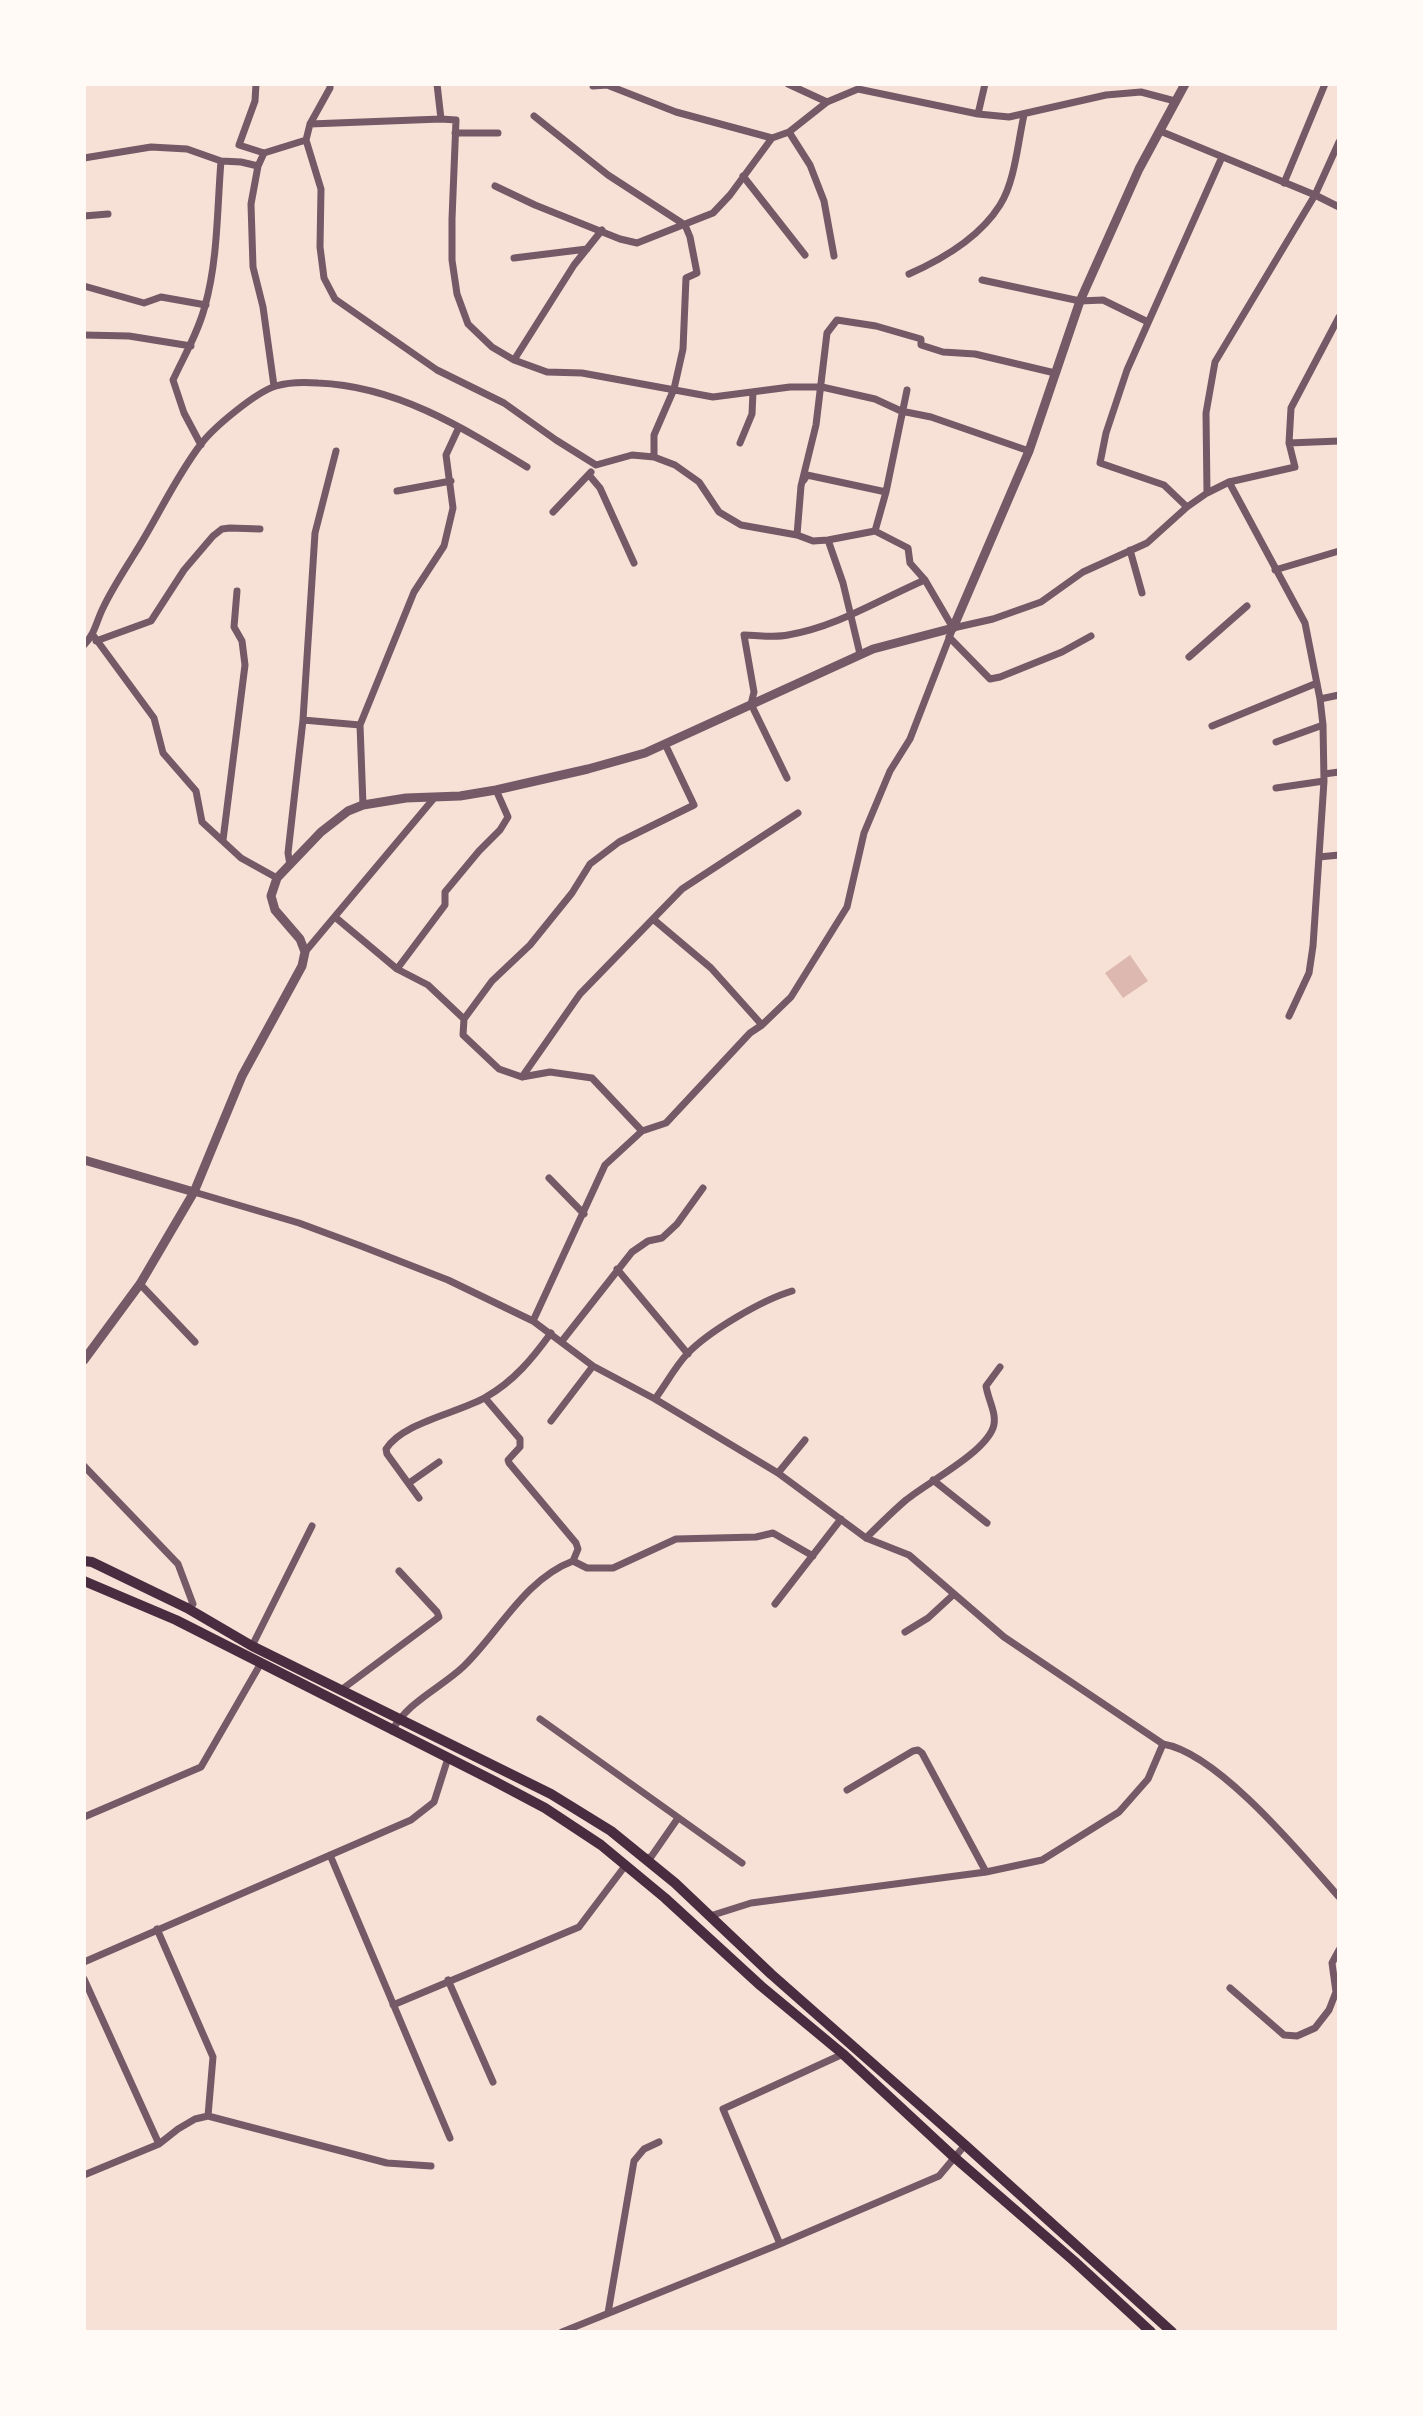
<!DOCTYPE html>
<style>
body{margin:0}
#map{position:relative;width:1423px;height:2416px;overflow:hidden;background:#f7e1d7;font-family:Figtree,sans-serif}
canvas{display:block}
.frame{position:absolute;inset:0;border:86px solid #fffaf5;pointer-events:none}
</style>
<div id="map">
<canvas width="1423" height="2416"></canvas>
<div class="frame"></div>
</div>
<script>
const context = document.querySelector('canvas').getContext('2d');
context.lineJoin = 'round';
function fillPath(path, color) { context.fillStyle = color; context.fill(path, 'evenodd'); }
function strokePath(path, color, width, dash) { context.strokeStyle = color; context.lineWidth = width; context.lineCap = dash ? 'butt' : 'round'; context.setLineDash(dash || []); context.stroke(path); }
fillPath(new Path2D(`
 M1130 955 1148 981 1123 998 1105 973Z`), '#dcb8b0');
strokePath(new Path2D(`
 M256 84 255 101 239 145 264 153 306 140
 M330 84V88L310 124 306 140 321 189 320 247 324 278 335 299 437 370 504 403 556 440 596 465 632 455 654 457 675 465 699 482 719 512 741 525 797 535 813 541 828 540 875 531 908 548 910 563 925 580 953 628
 M437 84 441 119 456 120 452 219V260L457 294 468 324 492 347 514 360 547 372 582 373 713 397 790 387H822L875 399 901 411 931 417 1029 451
 M788 84 827 102
 M593 86 607 85 676 112 772 138
 M978 114 985 84
 M534 116 608 175 685 225 690 237 697 273 686 278 683 349 674 389 654 435V457
 M310 124 441 119
 M1160 131 1315 195 1339 207
 M789 132 810 165 824 201 834 256
 M455 133H498
 M264 153 258 166 251 204 253 267 263 307 274 386
 M84 158 151 147 187 149 221 161 241 162 258 166
 M743 176 805 255
 M1284 183 1325 84
 M495 186 535 205 620 239 637 243 713 213 730 195 772 138 789 132 827 102 858 89 978 114 1009 117 1106 95 1141 92 1175 101
 M84 216 108 214
 M514 258 587 249
 M909 274C943 259 980 237 1000 205 1015 182 1018 141 1024 115
 M982 280 1080 301 1103 300 1148 322
 M84 286 144 303 161 297 206 305
 M84 335 129 336 191 346
 M514 360 574 265 602 230
 M740 443 752 414 753 392
 M1289 443 1339 441
 M201 445 184 413 173 380C184 356 198 333 205 306 218 260 217 209 221 161
 M589 475 600 488 634 563
 M804 480 807 475 886 492
 M1229 482 1305 623 1320 699 1323 725 1324 781 1313 946 1309 973 1289 1016
 M397 491 451 481
 M1207 493 1206 413 1215 362 1315 195 1339 142
 M1187 507 1164 485 1100 463 1106 433 1127 370 1222 157
 M553 512 591 472
 M875 531 886 492 907 390
 M797 535 801 486 816 425 827 333 837 320 876 326 921 339V345L943 352 975 354 1055 373
 M828 540 843 583 860 654
 M1130 550 1142 593
 M1275 570 1339 551
 M953 628 993 619 1041 602 1083 572 1147 543 1187 507 1207 493 1229 482 1295 467 1289 443 1291 408 1339 317
 M93 635 154 718 163 753 196 791 202 822 241 858 277 878
 M949 637 990 679 1000 677 1062 652 1091 636
 M96 641 151 621 184 570 213 536 222 529 230 528 260 529
 M84 645C95 634 96 622 103 608 112 589 124 571 135 553 158 517 175 478 201 444 214 427 256 392 276 386 289 382 304 382 318 383 396 386 462 427 527 467
 M1189 657 1247 606
 M1320 699 1339 695
 M303 720 360 725 414 592 444 546 453 508 446 455 459 427
 M360 725 363 805
 M1212 726 1317 683
 M1276 742 1323 725
 M1324 774 1339 772
 M787 778 751 704 754 692 744 635C758 635 774 638 788 635 837 627 880 599 925 580
 M1276 788 1324 781
 M223 840 245 665 242 641 234 627 237 591
 M1319 857 1339 855
 M290 865 288 853 303 720 315 533 336 451
 M335 917 397 969 428 985 464 1019 463 1035 499 1069 522 1077 550 1072 592 1078 642 1131
 M653 919 711 968 762 1025
 M305 952 435 797
 M397 969 445 905V892L479 851 500 830 508 817 496 790
 M464 1019 492 981 530 945 572 893 590 864 619 842 694 805 665 744
 M522 1077 580 994 682 889 798 813
 M549 1178 584 1214
 M194 1192 299 1223 361 1246 448 1280 533 1321 593 1366 655 1399 778 1473 866 1538 909 1555 1004 1637 1163 1744C1218 1753 1301 1854 1339 1897
 M617 1269 688 1354
 M140 1284 195 1342
 M533 1321 605 1165 642 1131 666 1123 750 1033 762 1025 791 997 847 907 864 833 890 771 910 739 953 628
 M562 1341 632 1252 648 1241 662 1238 677 1224 703 1188
 M485 1398 520 1439V1447L508 1460 509 1463 576 1543 578 1549 573 1561
 M655 1399C666 1384 675 1367 687 1354 709 1331 762 1300 792 1291
 M551 1421 593 1366
 M84 1466 178 1564 193 1604 187 1608
 M778 1473 805 1440
 M933 1480 987 1523
 M409 1483 439 1462
 M419 1498 387 1454 386 1449C403 1422 459 1413 486 1397 514 1381 532 1359 551 1333
 M866 1538C879 1525 892 1512 906 1500 928 1482 983 1454 993 1428 998 1415 988 1400 986 1386L1000 1367
 M775 1604 841 1519
 M905 1632 928 1618 953 1595
 M252 1646 312 1526
 M341 1690 439 1617 437 1612 399 1571
 M540 1719 742 1863
 M392 1731C407 1702 441 1688 464 1666 499 1632 525 1579 573 1561L587 1568H613L676 1539 756 1537 773 1533 813 1556
 M847 1790 913 1751 918 1750 922 1753 986 1872
 M84 1817 201 1767 261 1663
 M330 1855 450 2138
 M643 1858 651 1857 678 1818
 M710 1916 751 1903 986 1872 1042 1860 1119 1812 1148 1779 1163 1744
 M157 1929 213 2057 208 2116
 M84 1962 411 1820 434 1802 448 1758
 M84 1979 159 2144
 M448 1980 493 2082
 M1230 1988 1284 2035 1297 2036 1315 2028 1329 2010 1336 1992 1332 1963 1339 1950
 M393 2005 579 1927 625 1866
 M84 2175 159 2144 178 2129 195 2119 208 2116 387 2163 431 2166
 M780 2244 723 2109 843 2054
 M608 2313 634 2161 644 2149 659 2142
 M562 2332 780 2244 939 2176 965 2145`), '#755966', 7);
strokePath(new Path2D(`
 M84 1160 194 1192
 M84 1360 140 1284 194 1192 242 1076 302 966 305 952 300 939 275 910 271 896 277 878 321 832 348 811 363 805 406 798 460 796 496 790 588 769 645 753 873 649 953 628 1029 451 1080 301 1139 169 1185 84`), '#755966', 9);
strokePath(new Path2D(`
 M84 1561 92 1562 187 1608 252 1646 551 1794 611 1831 675 1883 771 1974 965 2145 1172 2332
 M84 1581 176 1620 494 1781 545 1808 601 1845 665 1898 761 1986 843 2054 954 2157 1074 2261 1151 2332`), '#4a2c40', 10);
</script>
